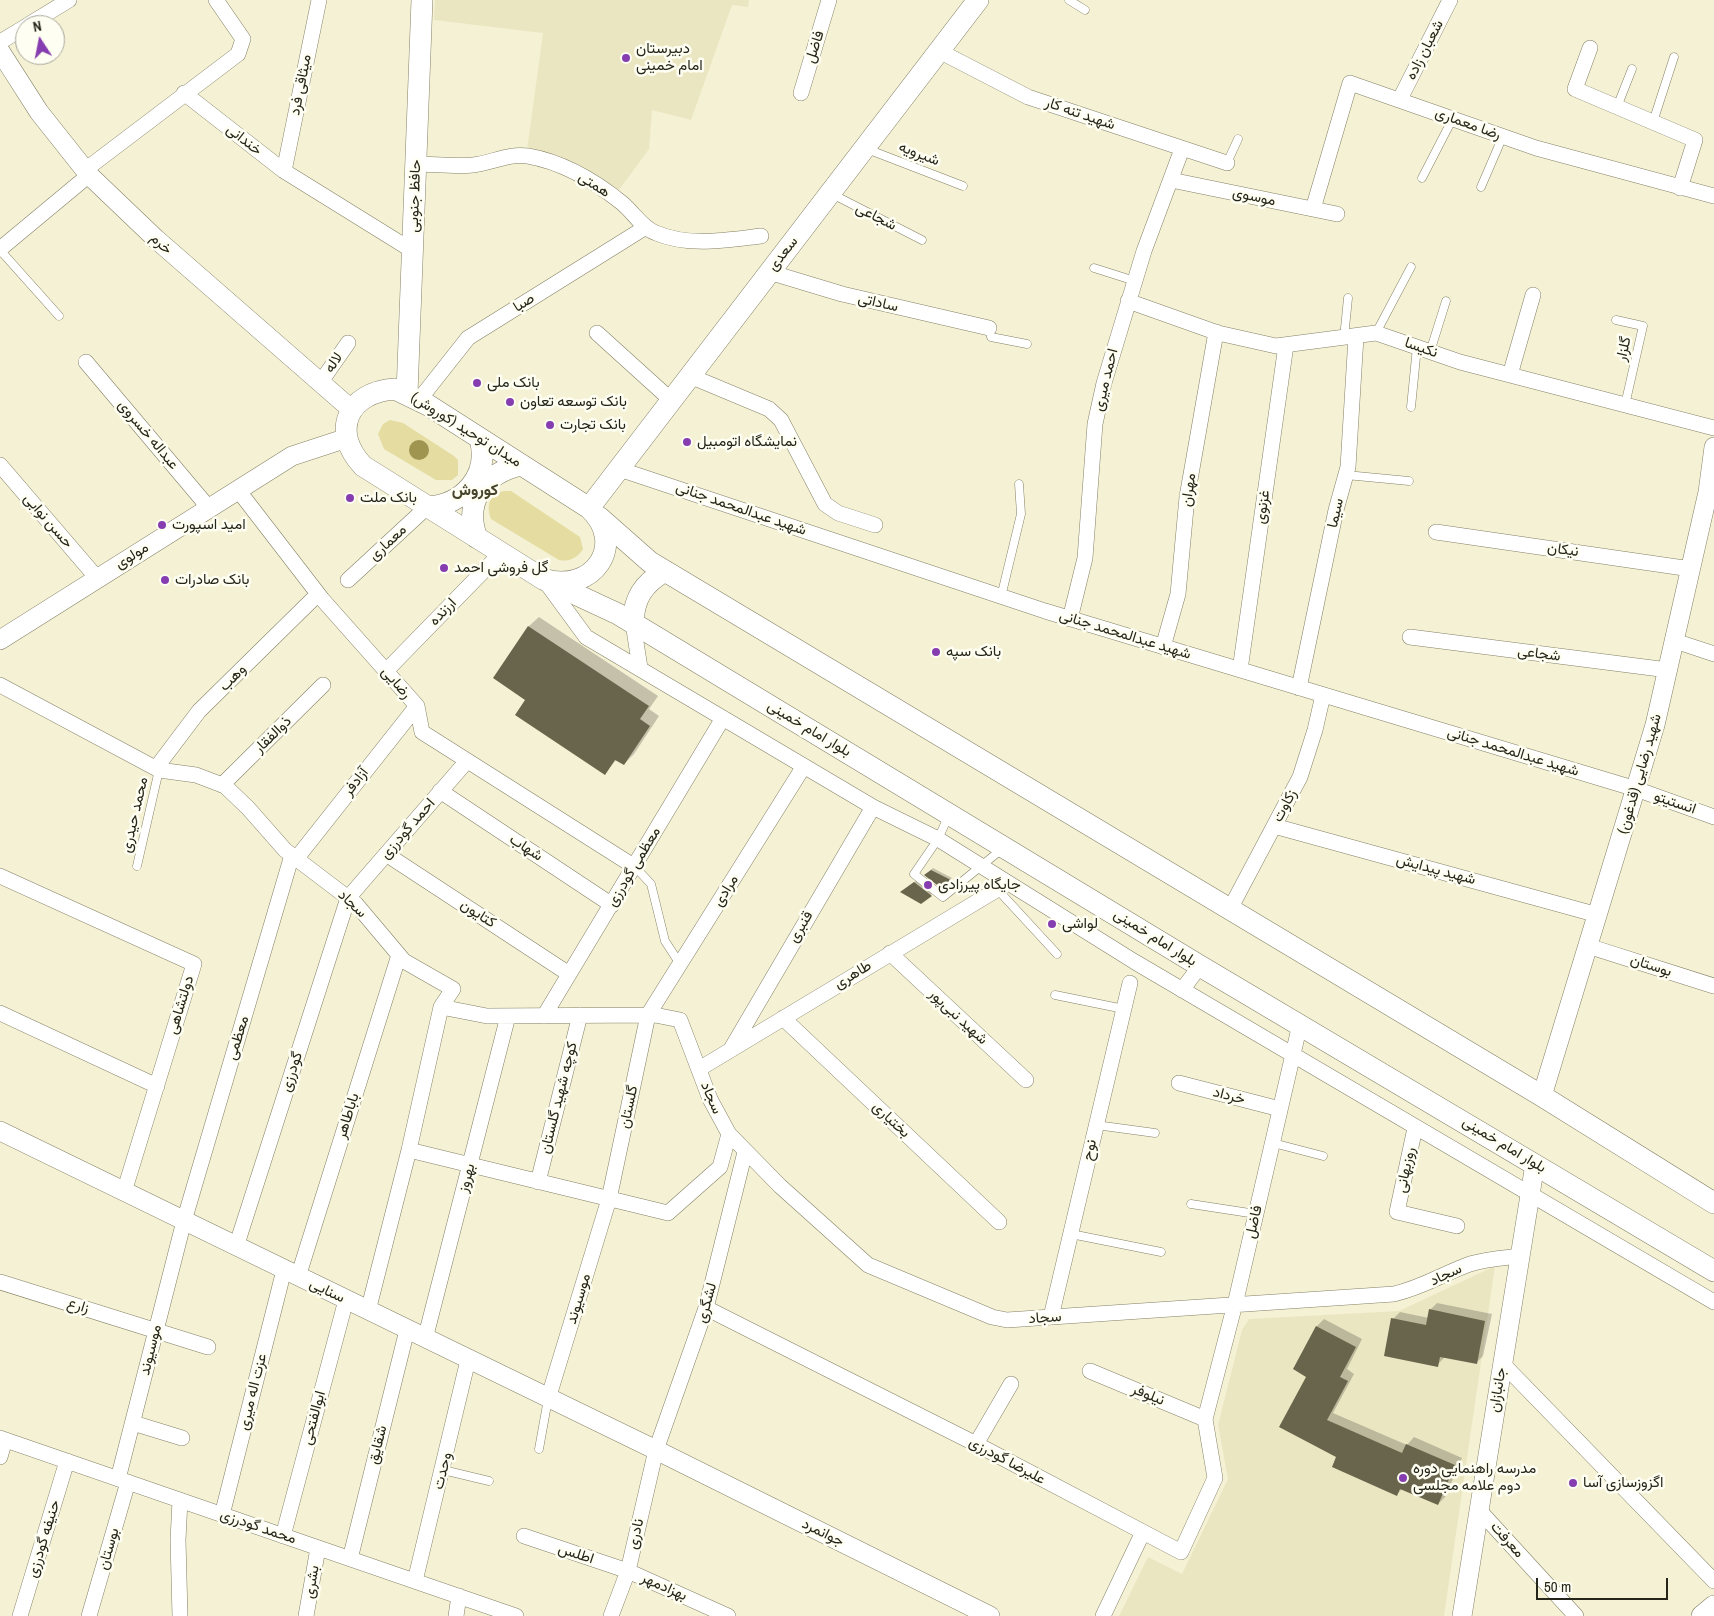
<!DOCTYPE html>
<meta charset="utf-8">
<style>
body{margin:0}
#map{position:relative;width:1714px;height:1616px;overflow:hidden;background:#f5f1d4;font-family:"Archivo Narrow",sans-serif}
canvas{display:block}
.north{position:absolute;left:15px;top:15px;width:50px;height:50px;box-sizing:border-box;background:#fffef2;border:1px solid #a8a79c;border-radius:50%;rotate:349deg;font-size:14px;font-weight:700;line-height:20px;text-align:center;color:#26251a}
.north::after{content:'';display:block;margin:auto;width:18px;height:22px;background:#853db0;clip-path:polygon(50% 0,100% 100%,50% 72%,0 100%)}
.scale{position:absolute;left:1536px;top:1578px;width:132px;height:22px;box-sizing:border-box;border:2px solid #26251a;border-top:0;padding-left:6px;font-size:15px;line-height:18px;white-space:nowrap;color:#26251a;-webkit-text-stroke:4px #fffef2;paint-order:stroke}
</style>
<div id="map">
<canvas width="1714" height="1616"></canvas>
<div class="north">N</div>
<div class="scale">50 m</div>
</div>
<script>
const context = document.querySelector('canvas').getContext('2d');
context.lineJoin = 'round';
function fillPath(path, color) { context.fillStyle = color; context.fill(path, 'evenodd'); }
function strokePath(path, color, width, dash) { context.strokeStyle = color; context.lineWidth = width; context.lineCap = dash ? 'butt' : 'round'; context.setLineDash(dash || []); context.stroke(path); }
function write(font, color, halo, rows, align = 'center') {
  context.font = font + ' "Archivo Narrow",Vazirmatn,sans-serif'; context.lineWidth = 5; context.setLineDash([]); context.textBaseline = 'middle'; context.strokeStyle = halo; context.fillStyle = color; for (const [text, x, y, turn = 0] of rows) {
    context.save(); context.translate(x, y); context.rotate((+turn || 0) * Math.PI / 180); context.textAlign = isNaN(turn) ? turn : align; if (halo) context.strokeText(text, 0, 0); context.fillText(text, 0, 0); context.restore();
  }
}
fillPath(new Path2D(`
 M435 0H749L748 7 732 5 691 120 652 110 649 149 619 190 554 155 527 150 543 33 434 20Z
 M1495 1266 1444 1616H1119L1148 1557 1182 1574 1228 1479 1218 1425 1242 1330 1249 1319 1399 1311Z`), '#ebe6c2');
fillPath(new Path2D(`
 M390 420 403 423 454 456 458 460V475L452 480H436L384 449 378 434 383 424Z
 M504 491H511L580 537 583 549C577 558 570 562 559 560L491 519C486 505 489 494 504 491Z`), '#e5dca2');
fillPath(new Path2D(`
 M409 450a10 10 0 1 1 20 0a10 10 0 1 1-20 0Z`), '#9f9450');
fillPath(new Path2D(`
 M539 617 658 696 649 709 659 716 634 754 624 764 617 759 605 773 527 700 494 678 529 626Z
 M933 868 952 878 941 887 926 874Z
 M917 880 933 893 921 903 904 890Z
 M1437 1303 1492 1314 1483 1356 1476 1363 1445 1357 1437 1365 1393 1319 1400 1312 1429 1318 1430 1310Z
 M1324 1319 1362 1339 1347 1369 1354 1374 1333 1413 1407 1445 1414 1437 1462 1458 1445 1497 1438 1504 1402 1489 1397 1494 1338 1457 1308 1376 1294 1369 1317 1326Z`), '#0003');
fillPath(new Path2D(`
 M528 626 649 706 640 719 650 726 624 765 615 760 605 775 515 715 525 700 493 678Z
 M931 870 951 880 941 888 924 875Z
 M914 882 932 896 921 904 900 892Z
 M1429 1309 1485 1321 1477 1364 1440 1357 1438 1367 1384 1356 1391 1318 1426 1325Z
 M1316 1326 1356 1347 1340 1377 1348 1381 1327 1420 1402 1453 1406 1444 1455 1465 1438 1505 1400 1489 1397 1496 1332 1467 1336 1457 1279 1427 1306 1377 1293 1369Z`), '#69654c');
const service = new Path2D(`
 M1069 0 1085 10
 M1617 107 1632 69
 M1653 122 1674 57
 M867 149 963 186
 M1227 163 1238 139
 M1422 178 1453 118
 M1481 187 1503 136
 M832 194 922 240
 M0 250 59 316
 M1094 268 1135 281
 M1616 320 1643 326 1625 405
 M989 328 991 337 1027 344
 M1376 333 1411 267
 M1344 338 1348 298
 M1430 352 1446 301
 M1411 407 1417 347
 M1346 475 1409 481
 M1001 597 1021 514 1019 484
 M949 815 938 839 914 874 943 897 1002 849
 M137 866 159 770
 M635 867 651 884 665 941 680 964
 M997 889 1057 954
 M1055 995 1124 1009
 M1096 1125 1155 1133
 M1273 1143 1323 1156
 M1191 1204 1256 1214
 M1071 1234 1161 1252
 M539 1449 548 1399
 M443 1470 489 1481`);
const minor = new Path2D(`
 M28 25 69 0
 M0 42 25 27
 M1590 48 1575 89 1695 140 1680 188
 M939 51 1028 97 1227 163
 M184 93 284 171 413 251
 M801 93 829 0
 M1400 99 1450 0
 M416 164C434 164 454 167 473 165 492 163 508 153 528 156 562 162 596 182 622 203 634 213 642 228 656 233 689 247 727 240 761 236
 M85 170 238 54 243 39 216 0
 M284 171 319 0
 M1171 180 1337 214
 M1313 209 1350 83 1536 148 1714 196
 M0 249 89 175
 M769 272 842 294 989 328
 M1128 301 1218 333 1276 346 1376 333 1460 362 1714 428
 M597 333 671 400
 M86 362 209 508
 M1510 375 1533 295
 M690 376 769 409 781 420 825 504 838 513 875 525
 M320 383 348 343
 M419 400 468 338 646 227
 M0 465 97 578
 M619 469 1045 611 1636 789 1714 817
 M238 490 322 599 417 706 422 732 635 867
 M1436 532 1691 569
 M348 580 427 507
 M545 581 586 637 873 807 938 839 1135 962 1714 1302
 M1070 619 1085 558 1095 424 1104 383 1144 251 1182 149
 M633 623 640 668
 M1410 637 1668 670
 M1675 641 1714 654
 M1163 647 1178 594 1187 497 1216 332
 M1240 670 1286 345
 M386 671 501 553
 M0 685 159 770 196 775 225 786 248 808 285 850 356 904 404 961 453 989 441 1007 487 1016 655 1015 680 1020 710 1099 729 1134 780 1186 868 1265 992 1317 1007 1320 1394 1294C1424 1287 1442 1274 1470 1264 1486 1259 1503 1258 1520 1256
 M1299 688 1336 510 1348 467 1356 337
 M156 768 199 711 318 594
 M222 785 323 685
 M440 791 612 905
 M1274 826 1598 915
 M386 854 569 974
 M296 859 417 706
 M0 876 194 964 124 1192
 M1230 909 1300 777 1315 730 1323 695
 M1588 946 1714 986
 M890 953 1026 1080
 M1182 990 1200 966
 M0 1013 157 1086
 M544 1016 723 718
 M783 1018 999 1222
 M731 1049 873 807
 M699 1069 1008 883
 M1179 1083 1280 1109
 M1415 1128 1397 1212 1457 1226
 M409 1150 668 1213 720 1167 729 1134
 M538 1182 580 1015
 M236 1247 348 898 467 761
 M298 1277 399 955
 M0 1282 208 1347
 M706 1308 976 1444 1181 1552 1215 1478 1205 1419 1236 1300 1300 1024
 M368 1311 409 1150 441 1007
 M1051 1317 1130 983
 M425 1339 508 1016
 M1502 1363 1714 1581
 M1090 1371 1205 1419
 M548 1399 609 1199 648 1015 804 766
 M133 1423 182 1438
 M0 1438 516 1616
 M976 1444 1011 1384
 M0 1457 5 1440
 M118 1479 184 1221 292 855
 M1478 1509 1576 1616
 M222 1515 284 1270
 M283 1536 346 1300
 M524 1536 628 1571 728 1616
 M350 1559 407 1330
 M415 1581 468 1360
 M20 1616 67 1461
 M89 1616 128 1482
 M180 1616 178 1540 180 1500
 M306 1616 318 1548
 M456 1616 459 1596
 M611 1616 628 1571 656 1450 706 1308 745 1152
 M1103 1616 1143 1532`);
const tertiary = new Path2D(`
 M0 51 39 112 89 175 156 239 352 410
 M0 640 292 456 347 438
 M1542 1096 1655 725 1708 492 1714 447
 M0 1131 656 1450 990 1616
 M1462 1616 1535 1164`);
const secondary = new Path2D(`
 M395 389 428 405 589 508C628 544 593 595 543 579L363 466C330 431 348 392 395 389Z
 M407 393 422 0
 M427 507C464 505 490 475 480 439
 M589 508 978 0
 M599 517 650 562 1542 1096 1714 1203
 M477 538C463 501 485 473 521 465
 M543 579 618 614 1200 966 1714 1271
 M633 623C634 598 643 584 665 571
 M1702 1616 1714 1606`);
strokePath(service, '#848066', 9);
strokePath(minor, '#848066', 16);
strokePath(tertiary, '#848066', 20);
strokePath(secondary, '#848066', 22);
strokePath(service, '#fff', 8);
strokePath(minor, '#fff', 15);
strokePath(tertiary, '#fff', 19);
strokePath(secondary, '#fff', 21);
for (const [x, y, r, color] of [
 [626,58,5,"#853db0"],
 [477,383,5,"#853db0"],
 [510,402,5,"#853db0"],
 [550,425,5,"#853db0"],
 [687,442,5,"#853db0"],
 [350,498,5,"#853db0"],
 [162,525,5,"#853db0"],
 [444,568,5,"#853db0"],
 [165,580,5,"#853db0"],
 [936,652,5,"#853db0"],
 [928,885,5,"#853db0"],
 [1052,924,5,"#853db0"],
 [1403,1478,5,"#853db0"],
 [1573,1483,5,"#853db0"]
]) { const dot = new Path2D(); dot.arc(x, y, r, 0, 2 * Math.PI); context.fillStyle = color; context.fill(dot); strokePath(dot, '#fffef2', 2); }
write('15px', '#26251a', '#fffef2', [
 ["فاضل",815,47,-72],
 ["شعبان زاده",1425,50,-63],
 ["میثاقی فرد",301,85,-79],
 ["شهید تنه کار",1080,114,19],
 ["رضا معماری",1468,124,20],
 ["خندانی",244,140,38],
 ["شیرویه",919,154,21],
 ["همتی",594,185,33],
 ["حافظ جنوبی",415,196,-88],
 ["موسوی",1254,197,12],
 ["شجاعی",876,217,27],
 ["خرم",161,244,42],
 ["سعدی",783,254,-52],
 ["صبا",524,303,-32],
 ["ساداتی",878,303,13],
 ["نکیسا",1421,348,19],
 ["گلزار",1624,349,-78],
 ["لاله",334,363,-55],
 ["احمد میری",1106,380,-76],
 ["میدان توحید (کوروش)",466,430,32],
 ["عبداله خسروی",148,435,50],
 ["مهران",1189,490,-82],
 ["غزنوی",1263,507,-82],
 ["شهید عبدالمحمد جنانی",741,509,19],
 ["سیما",1336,513,-77],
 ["حسن نوابی",48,521,49],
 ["معماری",388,543,-43],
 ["نیکان",1563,550,8],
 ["مولوی",132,556,-32],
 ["ارزنده",443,612,-46],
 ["شهید عبدالمحمد جنانی",1125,635,17],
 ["شجاعی",1539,654,7],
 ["وهب",233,678,-45],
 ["رضایی",396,683,49],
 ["بلوار امام خمینی",809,729,31],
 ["ذوالفقار",273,735,-44],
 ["شهید عبدالمحمد جنانی",1513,752,17],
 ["(قدغون) شهید رضایی",1640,774,-74],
 ["آزادفر",356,782,-52],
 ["انستیتو",1675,803,19],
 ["زکاوت",1285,806,-62],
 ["محمد حیدری",135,815,-77],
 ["احمد گودرزی",408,829,-49],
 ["شهاب",526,848,33],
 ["معظمی گودرزی",634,867,-59],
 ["شهید پیدایش",1436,870,15],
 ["مرادی",726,891,-58],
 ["سجاد",352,904,43],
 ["کتایون",478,914,33],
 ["قنبری",801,927,-59],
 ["بلوار امام خمینی",1155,938,32],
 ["بوستان",1651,966,18],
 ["طاهری",853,975,-31],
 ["دولتشاهی",181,1005,-73],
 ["شهید نبی‌پور",958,1017,43],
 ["معظمی",238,1038,-73],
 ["گودرزی",292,1072,-72],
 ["خرداد",1229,1096,14],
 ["کوچه شهید گلستان",559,1098,-76],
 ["سجاد",711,1098,67],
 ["گلستان",629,1107,-78],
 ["باباطاهر",348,1116,-73],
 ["بختیاری",891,1120,43],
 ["بلوار امام خمینی",1504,1145,31],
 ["نوح",1090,1150,-77],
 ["روزبهانی",1406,1170,-78],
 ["بهروز",467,1178,-75],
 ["فاضل",1254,1222,-77],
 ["سجاد",1446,1275,-25],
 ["سنایی",327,1291,26],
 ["موسیوند",579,1299,-73],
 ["لشگری",707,1303,-74],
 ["زارع",78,1306,17],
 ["سجاد",1045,1318,-4],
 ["موسیوند",151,1350,-76],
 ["جانبازان",1498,1390,-81],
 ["عزت اله میری",253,1392,-76],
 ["نیلوفر",1148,1395,22],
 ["ابوالفتحی",314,1418,-75],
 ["شقایق",378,1445,-76],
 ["علیرضا گودرزی",1007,1461,28],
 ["وحدت",443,1471,-76],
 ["محمد گودرزی",258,1527,19],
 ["جوانمرد",823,1533,26],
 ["نادری",636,1534,-77],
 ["حنیفه گودرزی",44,1539,-73],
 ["معرفت",1507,1540,48],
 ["بوستان",109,1549,-74],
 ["اطلس",576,1554,18],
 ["بشری",312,1582,-81],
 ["بهزادمهر",664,1587,24]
]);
write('15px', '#26251a', '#fffef2', [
 ["دبیرستان",636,49],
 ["امام خمینی",636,66],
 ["بانک ملی",487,383],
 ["بانک توسعه تعاون",520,402],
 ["بانک تجارت",560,425],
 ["نمایشگاه اتومبیل",697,442],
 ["بانک ملت",360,498],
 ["امید اسپورت",172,525],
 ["گل فروشی احمد",454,568],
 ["بانک صادرات",175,580],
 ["بانک سپه",946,652],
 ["جایگاه پیرزادی",938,885],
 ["لواشی",1062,924],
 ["مدرسه راهنمایی دوره",1413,1469],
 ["دوم علامه مجلسی",1413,1486],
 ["اگزوزسازی آسا",1583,1483]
], 'left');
write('bold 16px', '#46432b', '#fffef2', [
 ["کوروش",475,491]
]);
</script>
